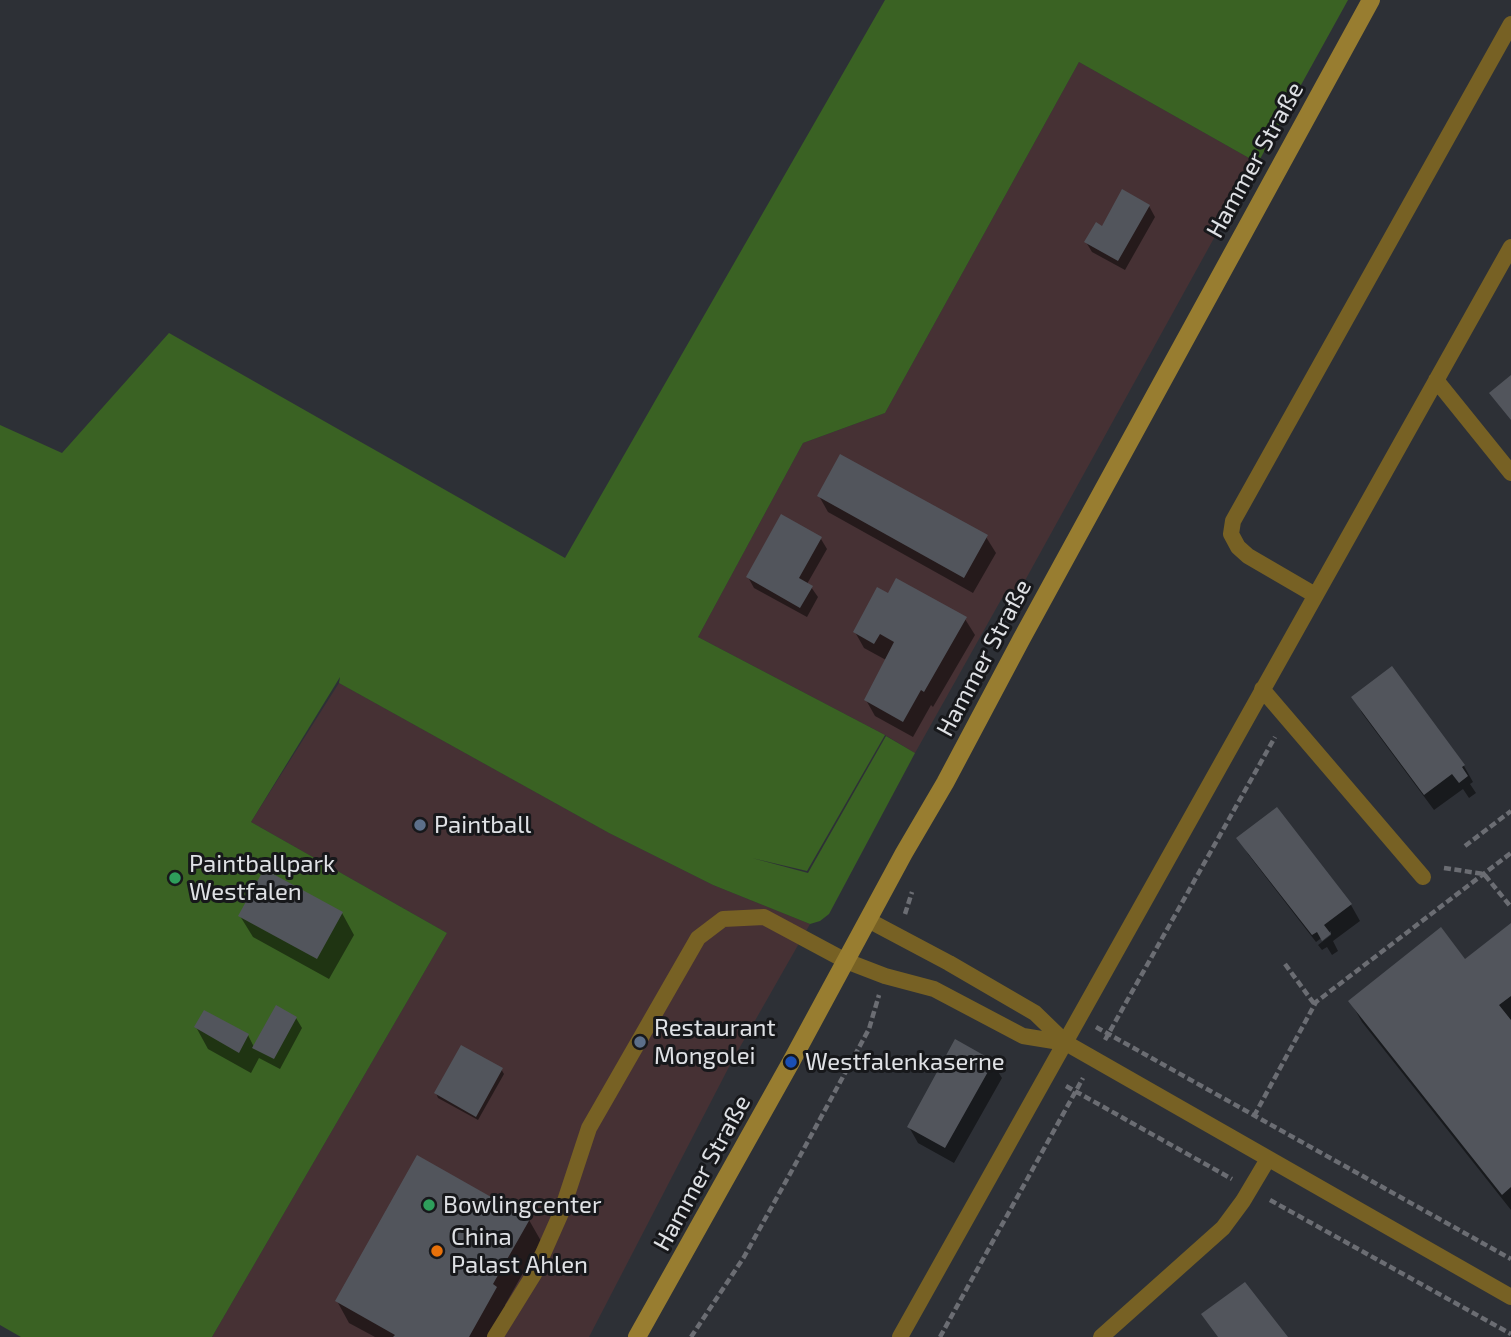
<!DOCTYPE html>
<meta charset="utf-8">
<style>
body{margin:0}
canvas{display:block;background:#2d3036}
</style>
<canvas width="1511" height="1337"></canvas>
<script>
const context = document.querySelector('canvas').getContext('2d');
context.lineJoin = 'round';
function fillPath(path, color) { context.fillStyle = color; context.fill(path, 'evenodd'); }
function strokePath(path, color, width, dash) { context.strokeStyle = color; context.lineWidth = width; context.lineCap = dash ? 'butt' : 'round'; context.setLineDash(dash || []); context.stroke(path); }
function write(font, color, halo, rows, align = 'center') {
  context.font = font + ' "Exo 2",sans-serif'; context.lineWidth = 6; context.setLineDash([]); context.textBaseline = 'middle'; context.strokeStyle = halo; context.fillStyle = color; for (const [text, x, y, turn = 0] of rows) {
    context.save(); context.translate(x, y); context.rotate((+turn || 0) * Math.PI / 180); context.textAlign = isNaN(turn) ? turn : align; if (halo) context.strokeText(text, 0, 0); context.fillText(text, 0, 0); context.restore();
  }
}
fillPath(new Path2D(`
 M1079 62 1256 162 1012 604 1002 598 915 753 885 735 698 637 803 443 885 413Z
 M339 683 609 833 713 885 810 924 732 1061 589 1337H212L447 933 251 822Z`), '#463134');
fillPath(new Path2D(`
 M885 0H1348L1260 159 1256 162 1079 62 885 413 803 443 698 637 885 735 807 871 752 858 808 873 886 736 915 753 829 914 820 921 810 924 713 885 609 833 339 683 340 677 251 822 447 933 212 1337H21L0 1325V425L62 453 169 333 565 558Z`), '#3a6223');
fillPath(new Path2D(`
 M1149 206 1155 217 1125 270 1092 252 1086 242 1103 228Z
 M819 496 986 537 996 553 973 593 828 512Z
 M821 539 827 549 807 584 811 587 818 597 807 617 754 588 748 577Z
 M889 595 965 619 975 635 933 707 931 705 913 737 875 716 866 700 886 660 864 648 855 632Z
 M1353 697 1464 766 1473 782 1470 784 1476 793 1469 798 1463 789 1434 810 1362 713Z
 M1239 838 1351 905 1360 921 1333 941 1338 951 1332 955 1327 947 1322 950 1318 945 1331 935V931L1316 942 1248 854Z
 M342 913 354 935 329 979 253 937 240 916Z
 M1511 925V1210L1362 1022 1350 1001 1465 961Z
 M296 1018 302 1028 280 1069 259 1058 251 1073 208 1049 196 1027 248 1035 254 1047Z
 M992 1062 1002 1078 954 1163 918 1143 909 1127Z
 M501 1069 504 1074 478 1120 438 1098 436 1093Z
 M529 1220 541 1241 505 1305 508 1309 493 1337H375L349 1323 337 1301Z`), '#0007');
fillPath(new Path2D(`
 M1122 189 1150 205 1118 261 1084 242 1096 222 1102 226Z
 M1511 375V420L1489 393Z
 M840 454 988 535 964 578 817 496Z
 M781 514 822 537 799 578 813 586 800 608 746 577Z
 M896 578 967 617 924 692 921 690 903 722 864 700 894 642 880 634 874 644 853 632 877 587 888 593Z
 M1392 666 1465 765 1462 767 1468 776 1459 783 1452 774 1424 795 1351 697Z
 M1277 807 1352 904 1324 925 1331 934 1322 941 1317 932 1312 935 1236 838Z
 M264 869 343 912 317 959 238 916Z
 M1511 923V996L1499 1005 1511 1020V1187L1502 1195 1348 1001 1441 927 1465 959Z
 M276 1005 297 1017 274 1059 252 1048Z
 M204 1010 249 1034 239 1053 194 1027Z
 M955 1039 994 1061 945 1148 907 1127Z
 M461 1045 503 1068 476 1117 434 1093Z
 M417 1155 530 1219 493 1284 497 1287 469 1337H393L395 1335 335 1301Z
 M1245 1282 1288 1337H1218L1201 1314Z`), '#52555c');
strokePath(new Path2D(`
 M1465 846 1511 811
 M1444 868 1484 874 1511 907
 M905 914 912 892
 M1285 964 1315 1005
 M1096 1027 1511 1259
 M1105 1040 1275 737
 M1066 1086 1232 1179
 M1254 1116 1316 1002 1511 853
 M1270 1200 1511 1334
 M691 1337 744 1257 801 1154 869 1029 879 995
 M940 1337 1083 1078`), '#6b6d73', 4.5, [7, 3.5]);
strokePath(new Path2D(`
 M1436 380 1511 473
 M1315 595 1248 556 1238 547 1231 534 1233 521 1511 24
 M1262 689 1423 877
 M1066 1043 1511 1297
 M495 1337 534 1274 561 1213 589 1128 698 938 723 919 764 917 846 961 885 976 934 989 1023 1036 1066 1043 1035 1013 949 963 868 920
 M900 1337 1511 247
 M1101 1337 1223 1228 1243 1201 1268 1159`), '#776124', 16);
strokePath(new Path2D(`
 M637 1337 791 1062 904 853 945 783 1022 638 1371 0`), '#987d30', 18);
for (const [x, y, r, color] of [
 [420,825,7,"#5c6f8a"],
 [175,878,7,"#2e9e5b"],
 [640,1042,7,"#5c6f8a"],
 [791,1062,7,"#1a4fb4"],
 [429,1205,7,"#2e9e5b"],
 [437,1251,7,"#e8710a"]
]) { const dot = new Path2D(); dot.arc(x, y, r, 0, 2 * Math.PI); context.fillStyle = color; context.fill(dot); strokePath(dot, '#17181b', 2.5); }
write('24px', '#dfe1e5', '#17181b', [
 ["Hammer Straße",1255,160,-61],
 ["Hammer Straße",984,658,-62],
 ["Hammer Straße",702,1173,-61]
]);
write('24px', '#dfe1e5', '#17181b', [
 ["Paintball",434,825],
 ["Paintballpark",189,864],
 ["Westfalen",189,892],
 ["Restaurant",654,1028],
 ["Mongolei",654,1056],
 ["Westfalenkaserne",805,1062],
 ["Bowlingcenter",443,1205],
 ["China",451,1237],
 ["Palast Ahlen",451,1265]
], 'left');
</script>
